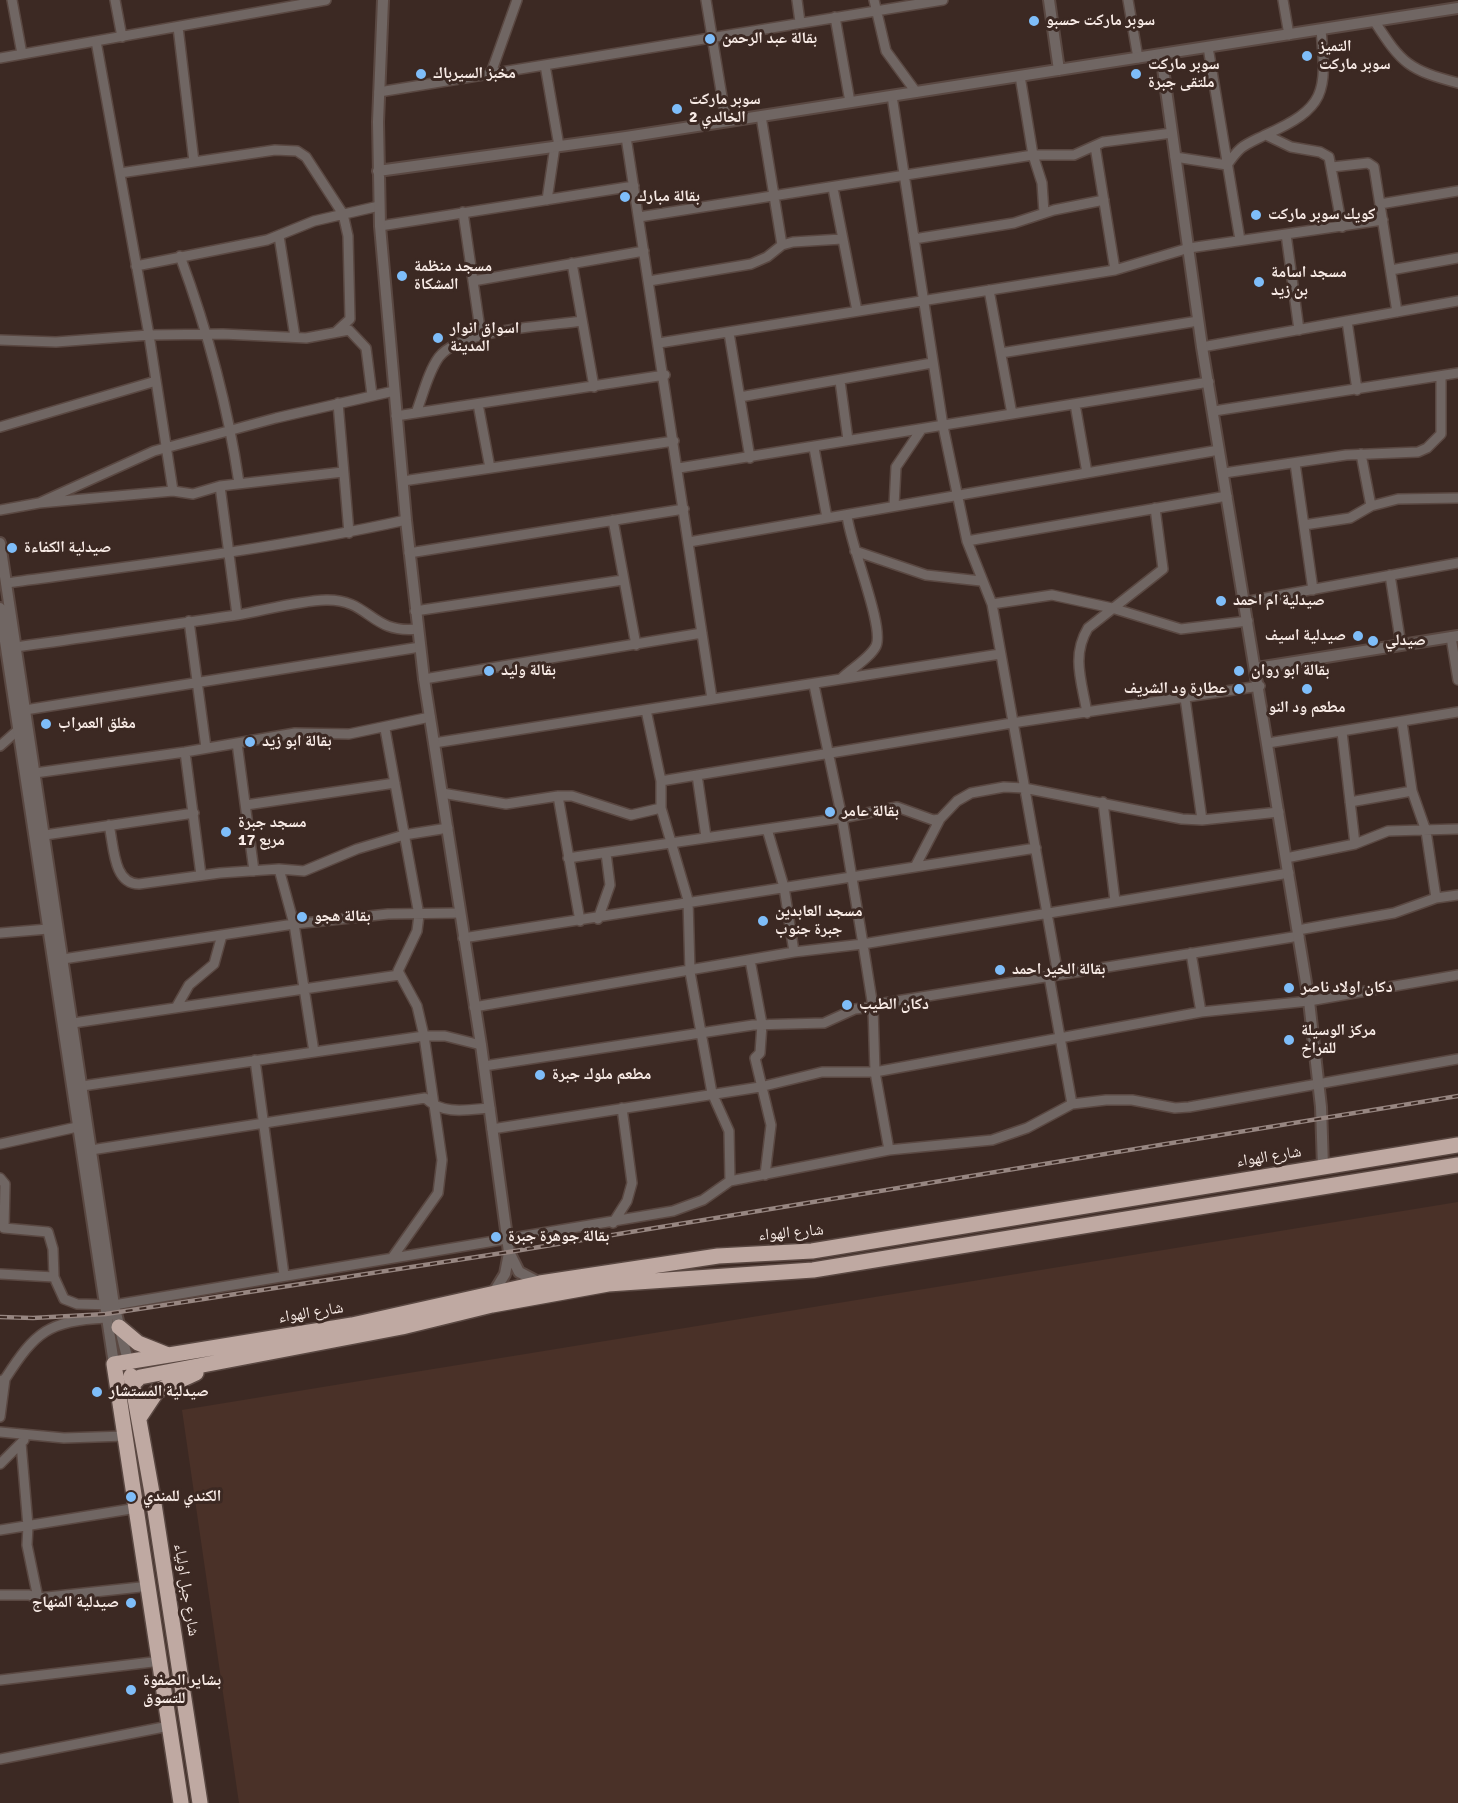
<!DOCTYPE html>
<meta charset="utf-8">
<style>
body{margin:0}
canvas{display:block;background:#3c2923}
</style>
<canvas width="1458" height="1803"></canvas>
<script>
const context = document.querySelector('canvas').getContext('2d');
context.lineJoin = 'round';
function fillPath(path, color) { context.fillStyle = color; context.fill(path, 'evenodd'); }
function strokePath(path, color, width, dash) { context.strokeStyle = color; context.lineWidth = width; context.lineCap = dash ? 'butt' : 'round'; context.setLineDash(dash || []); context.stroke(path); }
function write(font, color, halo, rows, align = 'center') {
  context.font = font + ' Signika,"Noto Naskh Arabic",sans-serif'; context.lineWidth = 6; context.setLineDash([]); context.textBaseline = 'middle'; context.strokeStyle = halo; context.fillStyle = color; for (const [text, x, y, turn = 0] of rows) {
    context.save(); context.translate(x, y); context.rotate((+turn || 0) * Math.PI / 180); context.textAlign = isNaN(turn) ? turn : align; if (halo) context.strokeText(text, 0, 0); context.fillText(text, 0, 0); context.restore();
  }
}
fillPath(new Path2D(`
 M1458 1202V1803H239L182 1410Z`), '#4a3128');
const minor = new Path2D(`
 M12 0 22 54
 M115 0 122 37
 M706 0 726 121
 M797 0 800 22
 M874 0 886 51 916 92
 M1128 0 1138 58
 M1283 0 1289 35
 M835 17 850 102
 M1375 22C1402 64 1409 70 1458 83
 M178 27 194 162
 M96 41 149 335 173 491
 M1208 47 1240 240
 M0 58 326 0
 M545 65 559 146
 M491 73 517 0
 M1020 76 1033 155 1042 183 1044 213
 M379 92 943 0
 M892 96 943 426 967 541 992 604 1058 975
 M761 116 782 245
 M1266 135 1291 147 1320 152 1329 157 1342 227
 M626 137 712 699
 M1095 146 1115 270
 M1175 157 1227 165C1241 145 1243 146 1265 135 1326 108 1327 93 1321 30
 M1332 167 1368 163 1374 167 1397 312
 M120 173 275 150 297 151 306 157 343 214 348 236 350 319 337 331
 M833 188 857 311
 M547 200 555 146
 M1380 204 1458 191
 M463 212 481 336
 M639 217 1001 160 1033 155H1074L1103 142 1172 133
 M380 226 634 186
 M1286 234 1299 330
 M279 236 295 337
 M914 239 1014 223 1054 210 1104 200
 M180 256C207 329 228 407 239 483
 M572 263 594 387
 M136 266 267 240 314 221 379 206
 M1391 270 1458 258
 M473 281 644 251
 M649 281 751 264 767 257 782 245 793 242 842 239
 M989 290 1012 414
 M1347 321 1357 390
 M729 333 750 458
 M0 340 56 342 149 335 223 334 306 338 349 330 366 348 372 395
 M659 343 1115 270 1189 248 1383 220
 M1202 347 1458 301
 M1001 353 1198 321
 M840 381 848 440
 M740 397 932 363
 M338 403 349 533
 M478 404 490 468
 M1075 404 1087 473
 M1214 411 1458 373
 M416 413C423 395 428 372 439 357 460 329 548 326 582 321
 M396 416 665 375
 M0 427 156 381
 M814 448 827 518
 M1361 454 1371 506
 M1295 463 1313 590
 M679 468 1209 382
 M1224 473 1346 455 1418 452 1427 448 1441 434V376
 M403 481 674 441
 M220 486 237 615
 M39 503 154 451 276 418 394 391
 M894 506 896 467 921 430
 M0 510 39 503 173 491 193 494 220 486 343 472
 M613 520 636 645
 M1304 525 1350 518 1371 506 1398 499 1458 498
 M967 541 1227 496
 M689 542 1219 450
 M855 551 926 575 981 581
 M409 553 684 509
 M1390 575 1401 645
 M6 583C140 565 274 549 406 520
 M1244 602 1458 563
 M992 604 1052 595 1112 608 1181 629 1248 621
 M415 611 623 580
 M189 621 206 748
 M1451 637 1458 680
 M16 647C90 637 163 626 237 615 266 610 297 601 326 600 370 599 370 634 417 629
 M842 678C851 669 870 658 876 646 885 627 849 542 847 515
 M424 679 702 633
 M814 685 842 818 863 944 873 1007 875 1072 889 1150
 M1185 698 1202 820
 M25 710 420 647
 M646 710 661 781V808L688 900 690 972 712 1093 729 1131 730 1181
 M1087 713C1082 682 1071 656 1088 628L1163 569 1155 508
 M1402 722 1412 791 1426 831 1436 898
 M385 729 419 915 417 931 398 971 417 1006 424 1036 442 1160 438 1193 392 1258
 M1342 732 1355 844
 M237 743 254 871
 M434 743 1000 654
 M1268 743 1458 712
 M0 746 18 730
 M185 752 201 875
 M35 773 185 752 295 733 349 734 430 717
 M697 775 706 837
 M661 781 1012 723 1260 686
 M442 793 506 804 558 796H572L631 815 661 808
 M558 796 580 921
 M1103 802 1115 901
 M1350 802 1412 791
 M246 805 395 783
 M109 825C114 846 113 884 139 884L220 873 279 869 304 871 357 849 404 835 448 828
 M767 829 784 887 794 952
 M45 835 194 813
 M568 858 842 818 897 807 933 820 940 819 957 801 971 793 1004 787 1024 788 1182 819 1202 820 1279 812
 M1286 858 1355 844 1388 831 1458 829
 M916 865 940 819
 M279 869 294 924 314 1052
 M598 919 610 885 606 853
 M1298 930 1394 913 1436 898 1458 895
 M0 933 48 929
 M463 938 1036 848
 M1191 953 1201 1012
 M63 959 294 924 388 914 460 913
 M750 960 762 1024 760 1053 755 1058 771 1125 765 1175
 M1049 976 1072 1104
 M177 1006 189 985 214 964 222 935
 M474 1007 794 952 863 944 1289 873
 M73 1023 399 975
 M255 1060 284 1275
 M484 1066 753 1025 824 1023 855 1009 873 1007 878 1004 1299 936
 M82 1086 424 1036H445L481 1045
 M492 1129 760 1087 822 1072H875L1201 1012 1309 1001 1458 975
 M0 1144 77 1127
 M91 1150 425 1098C443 1115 466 1110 490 1108
 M0 1178 5 1184 4 1228 48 1232 53 1249 54 1277
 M613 1223 627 1201 632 1183 622 1108
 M0 1274 54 1277 64 1299 77 1304 114 1305 673 1211 703 1200 730 1181 889 1150 992 1140 1027 1128 1072 1104 1106 1100H1132L1175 1108 1189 1107 1458 1059
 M0 1381 5 1379C36 1331 48 1321 106 1318
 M0 1417 5 1379
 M0 1432 64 1438 126 1436
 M21 1443 28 1526 27 1545 38 1598
 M0 1464 24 1440
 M0 1530 137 1508
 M0 1595H29L38 1598 150 1586
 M0 1680 161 1661
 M0 1759 169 1726`);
const tertiary = new Path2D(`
 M383 0 378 122 380 226 406 520 424 679 481 1045 509 1252 519 1272 540 1283
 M1049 0 1059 70
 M1161 54 1202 347 1309 1001 1321 1107 1323 1167
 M378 171 626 137 1458 8
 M0 543 114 1305 128 1361
 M0 608 114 1364
 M1257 668 1458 636
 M494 1292 505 1274 509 1253`);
const trunk = new Path2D(`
 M119 1327 138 1343 168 1355
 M131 1376 154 1504 200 1803
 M133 1384 140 1377 402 1327 492 1305 608 1284 813 1270 1458 1165
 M139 1418 157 1391 196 1373
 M181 1803 114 1364 352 1325 540 1283 718 1256 812 1251 1458 1145`);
strokePath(minor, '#5a4842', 12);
strokePath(tertiary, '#5a4842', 14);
strokePath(trunk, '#5a4842', 18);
strokePath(minor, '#706663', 9);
strokePath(tertiary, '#706663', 10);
strokePath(trunk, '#bfa9a2', 15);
const rail = new Path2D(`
 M0 1317 33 1318 106 1314 509 1252 1458 1096`);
strokePath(rail, '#978681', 4.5);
strokePath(rail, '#3c2923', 2, [7]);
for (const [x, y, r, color] of [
 [1034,21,6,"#7ebdf9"],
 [710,39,6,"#7ebdf9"],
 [1307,56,6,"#7ebdf9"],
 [421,74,6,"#7ebdf9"],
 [1136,74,6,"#7ebdf9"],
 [677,109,6,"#7ebdf9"],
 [625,197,6,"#7ebdf9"],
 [1256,215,6,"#7ebdf9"],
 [402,276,6,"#7ebdf9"],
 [1259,282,6,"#7ebdf9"],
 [438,338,6,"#7ebdf9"],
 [12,548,6,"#7ebdf9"],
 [1221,601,6,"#7ebdf9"],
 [1358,636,6,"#7ebdf9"],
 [1373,641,6,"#7ebdf9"],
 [489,671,6,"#7ebdf9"],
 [1239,671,6,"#7ebdf9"],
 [1239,689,6,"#7ebdf9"],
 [1307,689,6,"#7ebdf9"],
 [46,724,6,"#7ebdf9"],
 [250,742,6,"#7ebdf9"],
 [830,812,6,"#7ebdf9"],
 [226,832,6,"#7ebdf9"],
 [302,917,6,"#7ebdf9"],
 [763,921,6,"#7ebdf9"],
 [1000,970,6,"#7ebdf9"],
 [1289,988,6,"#7ebdf9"],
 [847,1005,6,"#7ebdf9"],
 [1289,1040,6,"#7ebdf9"],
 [540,1075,6,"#7ebdf9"],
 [496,1237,6,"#7ebdf9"],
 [97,1392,6,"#7ebdf9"],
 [131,1497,6,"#7ebdf9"],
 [131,1603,6,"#7ebdf9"],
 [131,1690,6,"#7ebdf9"]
]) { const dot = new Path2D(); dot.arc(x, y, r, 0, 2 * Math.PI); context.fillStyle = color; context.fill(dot); strokePath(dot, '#3c2923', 2); }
write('bold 16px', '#f7eae5', '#3c2923', [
 ["سوبر ماركت حسبو",1046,21],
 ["بقالة عبد الرحمن",722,39],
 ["التميز",1319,47],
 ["سوبر ماركت",1319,65],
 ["سوبر ماركت",1148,65],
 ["ملتقى جبرة",1148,83],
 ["مخبز السيرباك",433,74],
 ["سوبر ماركت",689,100],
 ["الخالدي 2",689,118],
 ["بقالة مبارك",637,197],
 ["كويك سوبر ماركت",1268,215],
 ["مسجد منظمة",414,267],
 ["المشكاة",414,285],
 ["مسجد اسامة",1271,273],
 ["بن زيد",1271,291],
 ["اسواق انوار",450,329],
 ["المدينة",450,347],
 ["صيدلية الكفاءة",24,548],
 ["صيدلية ام احمد",1233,601],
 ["صيدلية اسيف",1346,636,"right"],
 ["صيدلي",1385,641],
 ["بقالة وليد",501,671],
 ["بقالة ابو روان",1251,671],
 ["عطارة ود الشريف",1227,689,"right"],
 ["مطعم ود النو",1307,708,"center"],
 ["مغلق العمراب",58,724],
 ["بقالة ابو زيد",262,742],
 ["بقالة عامر",842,812],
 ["مسجد جبرة",238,823],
 ["مربع 17",238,841],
 ["مسجد العابدين",775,912],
 ["جبرة جنوب",775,930],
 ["بقالة هجو",314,917],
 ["بقالة الخير احمد",1012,970],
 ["دكان اولاد ناصر",1301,988],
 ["دكان الطيب",859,1005],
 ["مركز الوسيلة",1301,1031],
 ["للفراخ",1301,1049],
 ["مطعم ملوك جبرة",552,1075],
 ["بقالة جوهرة جبرة",508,1237],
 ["صيدلية المستشار",109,1392],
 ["الكندي للمندي",143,1497],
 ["صيدلية المنهاج",119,1603,"right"],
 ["بشاير الصفوة",143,1681],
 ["للتسوق",143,1699]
], 'left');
write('16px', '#f7eae5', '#3c2923', [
 ["شارع الهواء",1269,1157,-9],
 ["شارع الهواء",791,1233,-5],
 ["شارع الهواء",311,1313,-9],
 ["شارع جبل اولياء",186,1590,81]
]);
</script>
